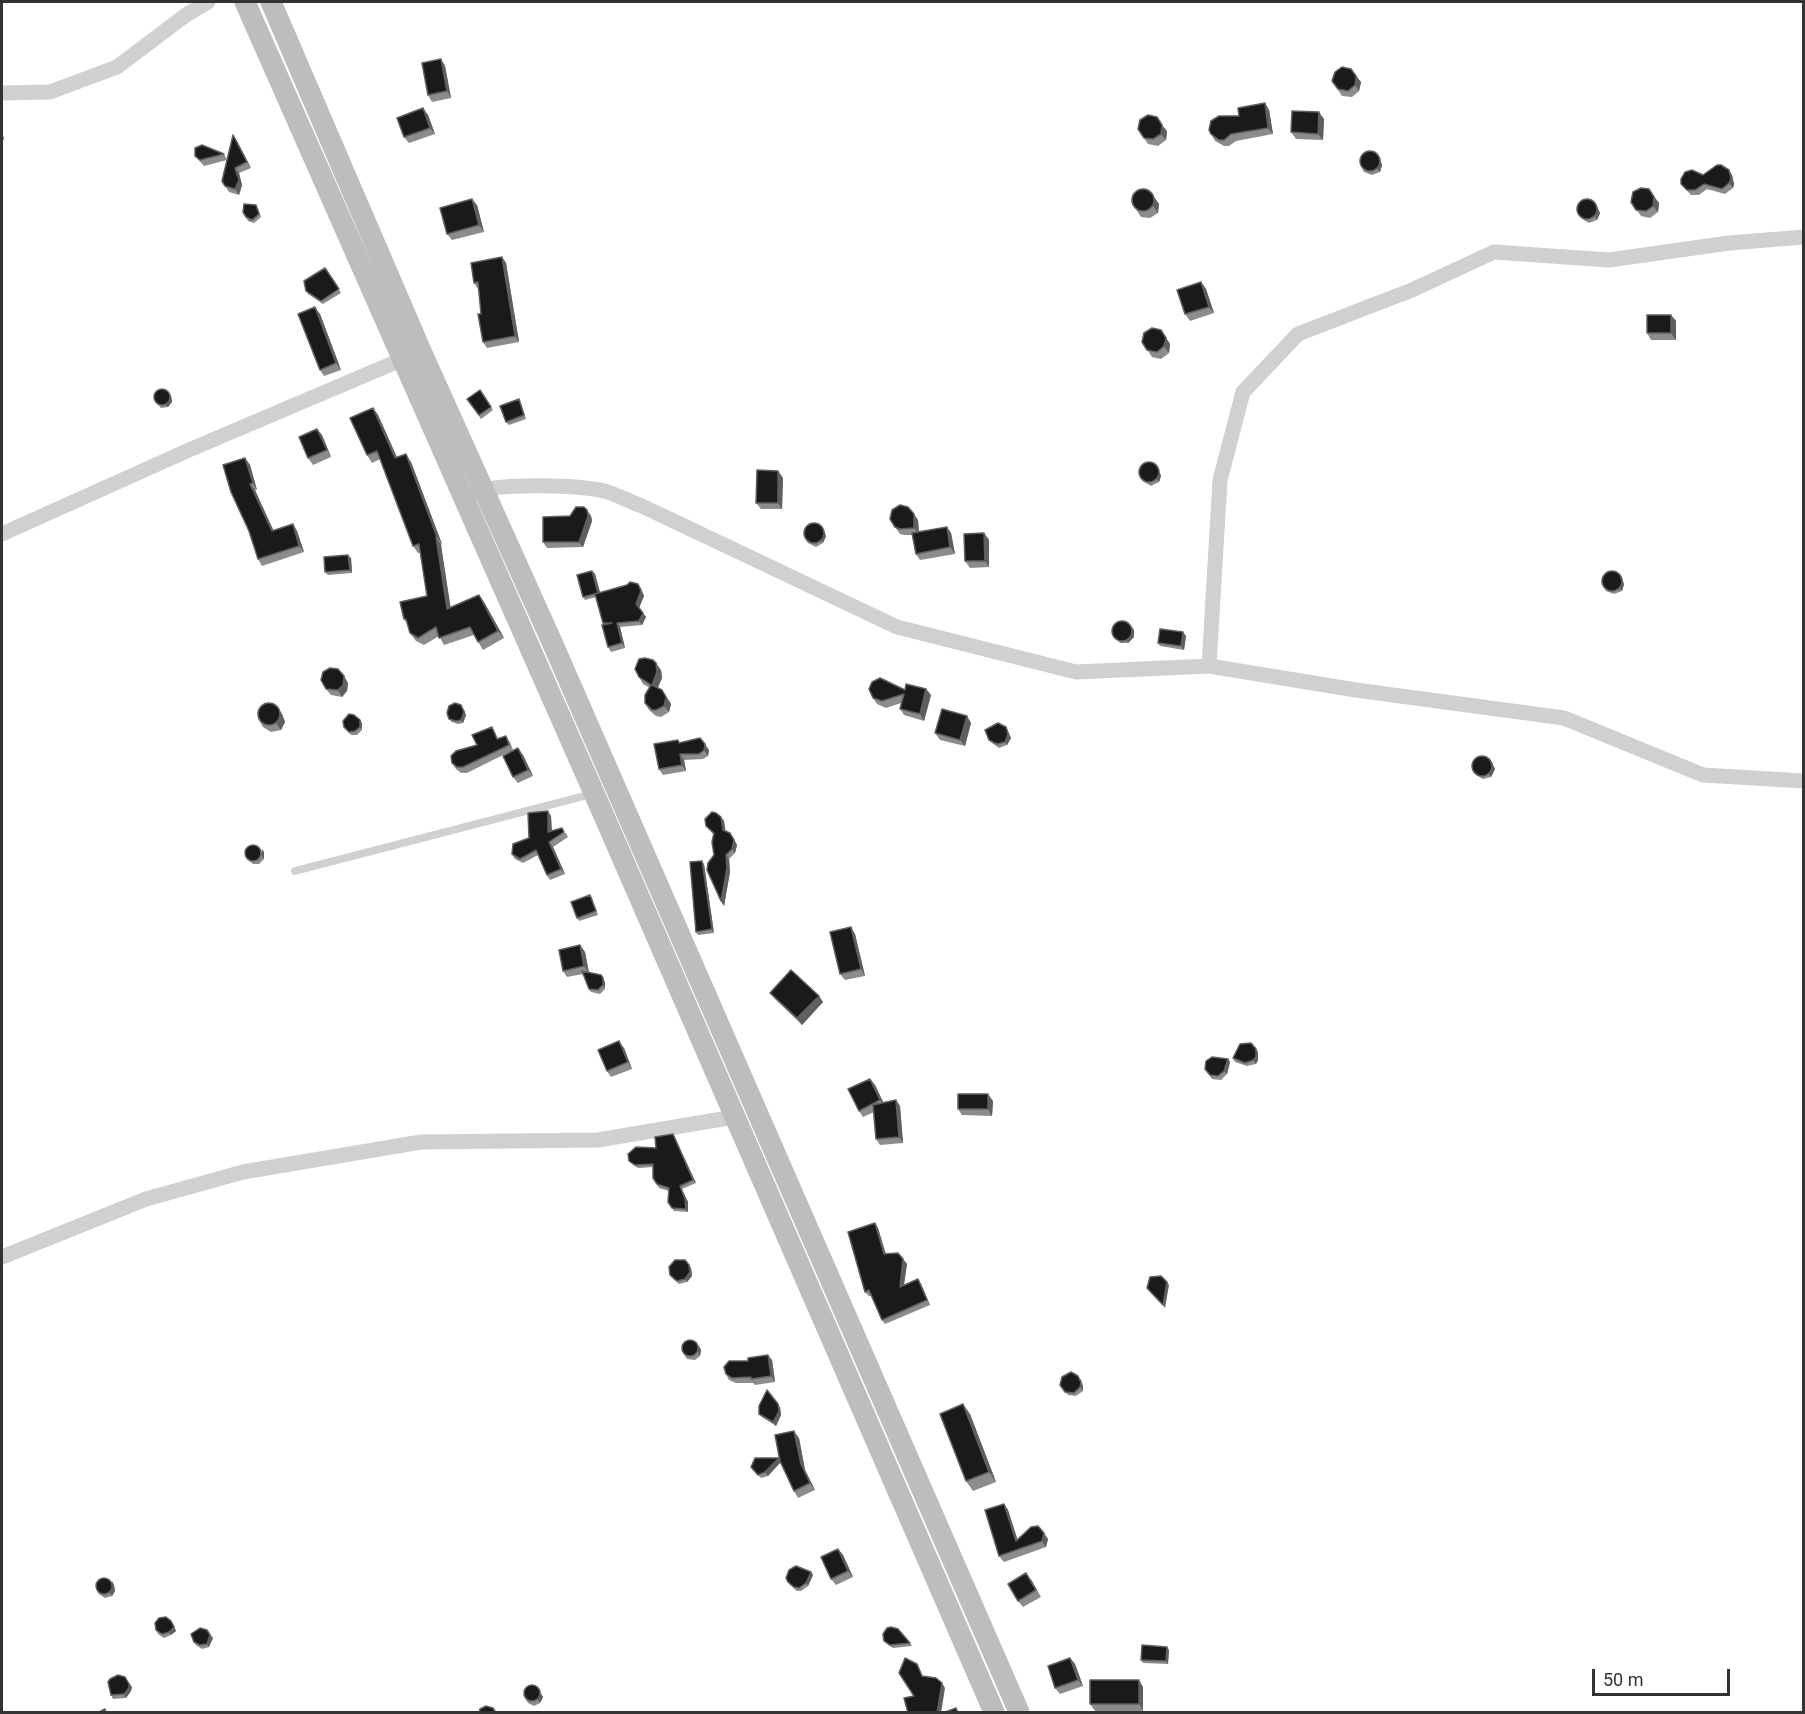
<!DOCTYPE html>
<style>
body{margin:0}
#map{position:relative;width:1805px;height:1714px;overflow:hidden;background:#fff;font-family:Roboto,sans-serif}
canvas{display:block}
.frame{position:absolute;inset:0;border:3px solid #333;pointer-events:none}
.scale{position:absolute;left:1592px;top:1669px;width:138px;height:27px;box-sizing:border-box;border:3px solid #333;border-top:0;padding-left:8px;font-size:18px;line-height:21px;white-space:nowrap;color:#333;-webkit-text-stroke:4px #fff;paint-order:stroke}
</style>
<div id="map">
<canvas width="1805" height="1714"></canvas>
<div class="frame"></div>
<div class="scale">50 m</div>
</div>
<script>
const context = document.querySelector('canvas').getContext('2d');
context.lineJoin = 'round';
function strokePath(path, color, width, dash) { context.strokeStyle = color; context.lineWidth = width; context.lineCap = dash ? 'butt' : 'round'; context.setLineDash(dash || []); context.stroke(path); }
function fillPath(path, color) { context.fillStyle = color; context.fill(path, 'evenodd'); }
strokePath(new Path2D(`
 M295 871 592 794`), '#d0d0d0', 8);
strokePath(new Path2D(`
 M2 93 50 92 117 67 186 15 208 2
 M475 493C497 482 583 485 608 492 619 496 631 502 642 506L897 627 1076 672 1209 666 1356 690 1564 718 1703 775 1804 781
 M2 534 189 450 410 356
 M1209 666 1220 480 1243 392 1298 334 1412 290 1494 252 1609 260 1729 243 1804 237
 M2 1257 146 1199 243 1172 421 1142 598 1140 734 1117`), '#d0d0d0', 15);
strokePath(new Path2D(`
 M245 2 594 793 994 1712
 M271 2 421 351 552 642 1019 1712`), '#bdbdbd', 21);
fillPath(new Path2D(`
 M441 59 445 66 451 98 432 102 428 95Z
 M1351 69 1361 82 1359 91 1352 97 1342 96 1332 81Z
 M1265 103 1269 110 1273 134 1236 141 1229 146H1224L1215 141 1211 134 1239 116Z
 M423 108 428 115 435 134 409 143 404 137Z
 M1324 119 1323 140 1296 139 1291 132Z
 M1138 129 1167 131 1166 140 1158 146 1148 144Z
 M233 135 237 141 251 168 239 173 242 185 239 195 229 192 225 186 227 160 204 166 195 156 224 154 227 160Z
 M1380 158 1382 165 1380 172 1372 175 1364 172 1362 168Z
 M1729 170 1732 175 1734 184 1733 188 1725 194 1707 189 1699 195H1691L1681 184 1703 175Z
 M1649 189 1659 203 1658 212 1650 218 1641 216 1631 202Z
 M1149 190 1159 204 1158 213 1150 218 1141 217 1131 202Z
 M1595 203 1600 213 1597 220 1589 223 1582 219 1580 216Z
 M477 205 484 232 452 240 447 234Z
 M258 208 261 217 254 223 248 221 246 217Z
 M502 257 506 263 519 342 487 348 483 342 479 289H478L474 283Z
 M325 268 341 293 323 304 308 294 306 291Z
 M1201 282 1206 289 1214 313 1190 321 1185 314Z
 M320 314 341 370 324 376 320 370Z
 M1671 315 1676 321V340H1651L1647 333Z
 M1161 330 1170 344 1169 353 1161 359 1152 357 1142 342Z
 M480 390 493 410 481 419 467 399Z
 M169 393 171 396 172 402 168 407 161 408 154 400Z
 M519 399 521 403 526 419 509 425 506 422Z
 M373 408 378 415 397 458 411 462 442 544 441 545 450 607 479 595 484 602 504 638 483 650 474 635 444 645 439 636 424 645 416 641 410 633 408 625 404 619 427 596 420 553H418L413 546 380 459 372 463 367 455Z
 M317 429 322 435 331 457 313 465 308 458Z
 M245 458 250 465 257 490H255L273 531 293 524 297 531 304 552 262 566 258 559Z
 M1157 466 1161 476 1159 482 1151 486 1144 482 1141 479Z
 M778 471 783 478 782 509H761L756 503Z
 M591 516 592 521 583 547 547 548 543 542Z
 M918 520 919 532 951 533 955 554 920 560 916 554 912 535H904L900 534 895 527Z
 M824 530 826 536 823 543 816 547 808 543 806 540Z
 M984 533 989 540V567L970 568 965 561Z
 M351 558 352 573 328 575 325 572Z
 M592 571 595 574 600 593 638 584 641 588 644 596 639 608 646 617 642 625 620 627 625 648 611 652 608 647 605 625 596 597 585 600 583 597Z
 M1620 574 1624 584 1622 591 1614 594 1606 591 1604 587Z
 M1134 630V637L1128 643H1120L1112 634Z
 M1186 636 1184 650 1160 646 1158 643Z
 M661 670 662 678 658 688 662 690 671 704 669 712 661 717 656 716 649 710 645 703 650 688 643 684 639 677Z
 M348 683 347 691 342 697 331 695 326 689Z
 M926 689 931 695 924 721 904 715 900 709 901 703 886 708 877 704 873 698 905 690Z
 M464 709 466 715 463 723 458 724 452 722 449 719Z
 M282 714 285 722 281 730 271 732 263 727 259 720Z
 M967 716 971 723 965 746 940 740 935 733Z
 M362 723V730L357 735H351L344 727Z
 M1006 727 1011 738 1007 745 999 748 992 743 989 740Z
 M495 732 498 739 506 736 510 742 513 750 467 773H461L456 769 452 763Z
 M680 743 709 750 708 756 703 759 684 760 686 771 663 775 659 769Z
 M523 755 533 776 518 783 513 777Z
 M1492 762 1495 769 1491 777 1483 779 1476 775 1473 772Z
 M551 816 552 831 566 833 568 837 553 847 565 874 550 880 547 875 538 855 523 863 515 859 512 854Z
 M721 817 724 821 725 831 737 845 735 853 729 859 730 872 724 906 721 901 714 855 713 834 706 826Z
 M264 852V859L259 864H253L245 857Z
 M704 864 714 933 698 935 696 932Z
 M590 895 592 898 598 915 579 921 577 918Z
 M855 934 865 976 845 980 840 974Z
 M580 945 585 952 589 973 605 982V989L600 994 591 992 589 989 583 974 567 977 563 971Z
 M770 993 819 996 823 1002 802 1025 775 999Z
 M624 1048 632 1069 611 1077 607 1071Z
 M1256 1049 1258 1052V1060L1256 1064 1247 1066 1235 1062 1233 1058Z
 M1228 1059 1230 1062 1227 1074 1221 1080 1212 1079 1205 1069Z
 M870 1079 875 1085 883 1102 896 1100 900 1106 903 1143 880 1145 876 1139 874 1112 863 1117 859 1111Z
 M993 1101 992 1116 962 1115 958 1109Z
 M675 1138 696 1183 682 1189 688 1202V1212L674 1211 668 1202 669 1191 659 1188 653 1178V1167L638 1168 632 1164 629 1161 656 1148Z
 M875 1223 878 1228 886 1254 903 1259 907 1264 904 1285 921 1284 930 1305 885 1324 882 1320 871 1296H869L865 1292Z
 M689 1265 691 1268 692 1276 687 1282 679 1284 672 1278 670 1275Z
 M696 1341 701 1350 700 1356 695 1360 687 1359 681 1350Z
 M772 1360 775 1382 755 1385 753 1383H736L729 1380 726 1374Z
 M1081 1379 1083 1386V1391L1076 1396 1068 1395 1060 1385Z
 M780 1407 781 1415 776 1426 762 1417 759 1414Z
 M970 1414 996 1482 973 1491 966 1481Z
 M799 1438 805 1470 815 1490 798 1498 794 1491 780 1462 768 1476 761 1478 751 1467 780 1460Z
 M1004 1504 1008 1510 1017 1540 1048 1539 1046 1547 1004 1562 999 1556Z
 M838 1549 843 1555 853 1577 836 1585 831 1579Z
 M811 1572 813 1575 808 1586 801 1591H797L790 1585 788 1582Z
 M1031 1579 1041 1597 1023 1607 1018 1601Z
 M114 1585 115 1591 112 1596 105 1598 99 1594 97 1591Z
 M173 1624 176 1631 171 1635 164 1638 158 1634 156 1630Z
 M207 1630 213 1638 209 1647 202 1649 196 1645 194 1642Z
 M884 1641 910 1643 912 1646 893 1648 887 1644Z
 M1169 1650 1168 1664 1143 1663 1141 1660Z
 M1070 1658 1075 1664 1083 1686 1060 1694 1055 1688Z
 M132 1687 131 1691 126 1698 113 1699 111 1695Z
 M537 1687 543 1697 540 1703 534 1706 528 1703 523 1695Z
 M1143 1687V1711H1095L1090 1704Z`), '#8c8c8c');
fillPath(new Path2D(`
 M441 59 445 66 451 98 447 91Z
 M1356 76 1361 82 1359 91 1355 85Z
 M1265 103 1269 110 1273 134 1268 128Z
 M423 108 428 115 435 134 430 128Z
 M1319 112 1324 119 1323 140 1318 134Z
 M1162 125 1167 131 1166 140 1161 134Z
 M2 134 4 138 2 144Z
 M233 135 237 141 251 168 247 162Z
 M1377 155 1382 165 1380 172 1377 168Z
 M235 168 239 173 242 185 239 195 235 189Z
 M1729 170 1732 175 1734 184 1733 188 1729 183Z
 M1154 197 1159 204 1158 213 1153 206Z
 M1654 197 1659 203 1658 212 1653 206Z
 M472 199 477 205 484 232 479 225Z
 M1595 203 1600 213 1597 220 1595 216Z
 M502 257 506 263 519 342 515 336Z
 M1201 282 1206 289 1214 313 1209 307Z
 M315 307 320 314 341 370 336 363Z
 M1671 315 1676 321V340L1671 333Z
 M1166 338 1170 344 1169 353 1164 346Z
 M169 393 171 396 172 402 168 407 165 404Z
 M373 408 378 415 401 466 395 458Z
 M317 429 322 435 331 457 327 450Z
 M406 454 411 462 442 544 437 537Z
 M245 458 250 465 257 490 253 483Z
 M1157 466 1161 476 1159 482 1157 479Z
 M778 471 783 478 782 509 778 503Z
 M250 484 255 490 277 538 272 531Z
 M587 510 591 516 592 521 583 547 579 542Z
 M914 514 918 520 919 534 914 528Z
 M293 524 297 531 304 552 299 546Z
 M822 526 826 536 823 543 821 540Z
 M947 527 951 533 955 554 950 547Z
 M984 533 989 540V567L985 561Z
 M436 537 441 545 452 616 447 609Z
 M348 555 351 558 352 573 350 570Z
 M592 571 595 574 601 596 598 593Z
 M1620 574 1624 584 1622 591 1619 588Z
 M638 584 644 596 639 608 636 604Z
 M479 595 484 602 504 638 498 631Z
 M643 613 646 617 642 625 639 621Z
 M617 623 620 627 625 648 622 643Z
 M1132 627 1134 630V637L1128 643 1126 640Z
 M1183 632 1186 636 1184 650 1181 646Z
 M656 663 661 670 662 678 656 691 652 685Z
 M344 676 348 683 347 691 342 697 338 690Z
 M926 689 931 695 924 721 920 714Z
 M662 690 671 704 669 712 664 706Z
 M461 705 466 715 463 723 461 720Z
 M278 708 282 714 285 722 281 730 276 723Z
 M967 716 971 723 965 746 960 740Z
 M360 720 362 723V730L360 727Z
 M1006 727 1011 738 1007 745 1005 742Z
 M705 744 709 750 708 756 704 750Z
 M518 748 523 755 533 776 528 770Z
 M680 754 684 760 686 771 682 765Z
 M1490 759 1495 769 1491 777 1489 774Z
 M548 811 551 816 552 837 548 832Z
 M721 817 724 821 726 834 723 830Z
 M733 837 737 845 735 853 732 849Z
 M549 842 553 847 565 874 561 869Z
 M262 849 264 852V859L262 856Z
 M726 855 729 859 730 872 724 906 721 901Z
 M702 861 704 864 714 933 712 929Z
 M851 927 855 934 865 976 861 969Z
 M580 945 585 952 589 973 584 966Z
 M603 978 605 982V989L603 985Z
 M819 996 823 1002 802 1025 797 1018Z
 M619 1041 624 1048 632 1069 628 1062Z
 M1256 1049 1258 1052V1060L1256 1064 1253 1060Z
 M1228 1059 1230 1062 1227 1074 1224 1071Z
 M870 1079 875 1085 885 1106 880 1100Z
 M988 1094 993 1101 992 1116 988 1109Z
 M896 1100 900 1106 903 1143 899 1137Z
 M673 1134 675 1138 696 1183 693 1180Z
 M680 1186 688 1202V1212L686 1209Z
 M875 1223 878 1228 887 1259 884 1254Z
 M903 1259 907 1264 903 1291 900 1287Z
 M689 1265 691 1268 692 1276 687 1282 685 1279Z
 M918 1279 921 1284 930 1305 927 1300Z
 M1167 1282 1169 1285 1165 1308 1163 1305Z
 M699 1346 701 1350 700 1356 698 1353Z
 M768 1355 772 1360 775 1382 771 1376Z
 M1078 1376 1083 1386V1391L1080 1387Z
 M778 1404 780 1407 781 1415 776 1426 773 1422Z
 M963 1404 970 1414 996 1482 989 1472Z
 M794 1431 799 1438 805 1470 815 1490 810 1483 801 1464Z
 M779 1458 781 1462 768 1476 765 1472Z
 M1004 1504 1008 1510 1020 1547 1016 1541Z
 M1044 1533 1048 1539 1046 1547 1042 1541Z
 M838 1549 843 1555 853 1577 848 1571Z
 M811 1572 813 1575 808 1586 806 1583Z
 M112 1581 114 1585 115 1591 112 1596 110 1593Z
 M171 1621 176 1631 171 1635 169 1632Z
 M210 1635 213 1638 209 1647 207 1644Z
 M1167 1647 1169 1650 1168 1664 1166 1661Z
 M1070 1658 1075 1664 1083 1686 1078 1680Z
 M125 1677 132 1687 131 1691 126 1698 124 1694Z
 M1139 1680 1143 1687V1711L1139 1704Z
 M942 1683 945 1688 941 1713H937Z
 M537 1687 543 1697 540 1703 538 1700Z`), '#5f5f5f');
const building = new Path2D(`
 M441 59 447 91 428 95 422 63Z
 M1342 67 1351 69 1356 76 1355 85 1348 91 1338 89 1332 81 1335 72Z
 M1265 103 1268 128 1231 134 1224 140H1219L1211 134 1209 130 1211 121 1219 116H1239L1238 108Z
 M423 108 430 128 404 137 397 118Z
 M1292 111 1319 112 1318 134 1291 132Z
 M1148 115 1157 117 1162 125 1161 134 1153 139 1144 138 1138 129 1140 120Z
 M233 135 247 162 235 168 239 180 235 189 225 186 222 181Z
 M202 145 224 154 200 160 195 156V148Z
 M1360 161a10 10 0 1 1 20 0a10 10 0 1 1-20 0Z
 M1717 165H1721L1729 170 1731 179 1729 183 1722 189 1704 184 1695 190H1687L1681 184V179L1685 172 1692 170 1703 175Z
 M1641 188 1649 189 1654 197 1653 206 1646 211 1636 210 1631 202 1633 192Z
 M1132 200a11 11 0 1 1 22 0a11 11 0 1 1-22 0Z
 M472 199 479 225 447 234 440 208Z
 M1577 209a10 10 0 1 1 20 0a10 10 0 1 1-20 0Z
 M244 204 256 205 259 214 252 220 246 217 243 212Z
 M502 257 515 336 483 342 478 314H481L478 282 474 283 471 263Z
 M325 268 339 289 321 301 306 291 304 281Z
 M1201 282 1209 307 1185 314 1177 290Z
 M315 307 336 363 320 370 298 314Z
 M1647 315H1671V333H1647Z
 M1152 328 1161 330 1166 338 1164 346 1157 352 1147 350 1142 342 1144 333Z
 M154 397a8 8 0 1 1 16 0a8 8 0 1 1-16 0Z
 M480 390 491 407 479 415 467 399Z
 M519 399 524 415 506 422 500 406Z
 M373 408 395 458 406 454 437 537H436L447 609 479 595 498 631 478 642 470 627 439 638 436 627 418 638 410 633 406 619H404L400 602 427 596 419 544 413 546 377 451 367 455 350 418Z
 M317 429 327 450 308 458 299 437Z
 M245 458 253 483 250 484 272 531 293 524 299 546 258 559 249 531 231 492 223 465Z
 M1139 472a10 10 0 1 1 20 0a10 10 0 1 1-20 0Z
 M757 470 778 471V503H756Z
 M900 505 908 507 914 514V528L900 529 895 527 890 519 892 510Z
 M576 507H584L587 510 588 516 579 542H543V517L570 516Z
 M804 533a10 10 0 1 1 20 0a10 10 0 1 1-20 0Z
 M947 527 950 547 916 554 912 533Z
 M984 533 985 561H965L964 534Z
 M348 555 350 570 325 572 324 557Z
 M592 571 598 593 583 597 577 575Z
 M1602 581a10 10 0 1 1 20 0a10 10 0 1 1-20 0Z
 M630 582 638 584 641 591 636 604 643 613 639 621 617 623 622 643 608 647 602 625 612 623H603L595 594 627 585Z
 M1112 631a10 10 0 1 1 20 0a10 10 0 1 1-20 0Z
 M1160 629 1183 632 1181 646 1158 643Z
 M645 658 653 660 656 663 657 672 652 685 662 690 666 697 664 706 656 710H652L645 703V695L651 685 639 677 635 669 639 659Z
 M330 668 338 669 344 676 343 685 338 690 326 689 321 680 323 672Z
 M880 678 905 690 906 684 926 689 920 714 900 709 904 694 882 701 873 698 869 689 872 682Z
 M455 703 461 705 464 712 461 720 456 721 449 719 447 713 449 706Z
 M258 714a11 11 0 1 1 22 0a11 11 0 1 1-22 0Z
 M942 709 967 716 960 740 935 733Z
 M349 714 354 715 360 720V727L355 731 349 732 344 727 343 721Z
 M998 723 1006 727 1008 734 1005 742 997 744 989 740 985 730Z
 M492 727 497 739 506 736 509 745 463 767H457L452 763 451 756 456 751 477 745 472 735Z
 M700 738 705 744 704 750 699 754H680L682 765 659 769 654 744 678 740 679 743Z
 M518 748 528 770 513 777 503 756Z
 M1472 766a10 10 0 1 1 20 0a10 10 0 1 1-20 0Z
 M548 811V832L562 828 564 832 549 842 561 869 547 875 536 850 520 859 512 854 513 844 529 838 528 813Z
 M712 812 716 813 721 817 723 830 730 833 734 840 732 849 726 855 727 868 721 901 707 870 708 863 714 855 712 842 714 833 706 826 705 819Z
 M245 853a8 8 0 1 1 16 0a8 8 0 1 1-16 0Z
 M702 861 712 929 696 932 690 862Z
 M590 895 596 911 577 918 571 902Z
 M851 927 861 969 840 974 830 932Z
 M580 945 584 966 563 971 559 950Z
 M791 970 819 996 797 1018 770 993Z
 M582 971 601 975 603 978V985L598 990 589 989Z
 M619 1041 628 1062 607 1071 598 1050Z
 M1251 1043 1256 1049V1057L1253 1060 1245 1063 1233 1058 1240 1044Z
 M1212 1057 1228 1059 1224 1071 1218 1076 1210 1075 1205 1069 1206 1061Z
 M870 1079 880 1100 859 1111 848 1089Z
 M958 1094H988V1109H958Z
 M896 1100 899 1137 876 1139 873 1105Z
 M673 1134 693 1180 680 1186 685 1199 686 1209 672 1208 668 1202 669 1188 657 1184 653 1178V1164L635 1165 629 1161 628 1154 636 1147 656 1148 655 1137Z
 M875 1223 884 1254 898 1253 903 1259 900 1287 918 1279 927 1300 882 1320 869 1290 865 1292 848 1232Z
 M675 1260H685L689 1265 690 1272 685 1279 677 1281 670 1275 669 1267Z
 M1161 1276 1167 1282 1163 1305 1147 1288 1150 1277Z
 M682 1348a8 8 0 1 1 16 0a8 8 0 1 1-16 0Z
 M768 1355 771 1376 751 1379V1377L732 1378 726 1374 724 1367 729 1361H748V1358Z
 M1071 1372 1078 1376 1081 1383 1080 1387 1074 1393 1065 1392 1060 1385 1062 1377Z
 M767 1390 778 1404 779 1411 773 1422 759 1414V1406Z
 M963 1404 989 1472 966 1481 940 1414Z
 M794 1431 801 1464 810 1483 794 1491 780 1461 775 1435Z
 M755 1458H779L765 1472 758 1475 751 1467Z
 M1004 1504 1016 1541 1031 1527 1038 1526 1044 1533 1042 1541 999 1556 985 1510Z
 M838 1549 848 1571 831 1579 821 1557Z
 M796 1566 811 1572 806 1583 799 1588 794 1587 788 1582 786 1578 789 1570Z
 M1026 1573 1036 1590 1018 1601 1008 1584Z
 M96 1586a8 8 0 1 1 16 0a8 8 0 1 1-16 0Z
 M166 1617 171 1621 174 1627 169 1632 162 1634 156 1630 155 1623 159 1618Z
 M891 1627 898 1629 910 1643 890 1645 884 1641 883 1634 887 1628Z
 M200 1628 207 1630 210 1635 207 1644 200 1645 194 1642 191 1634Z
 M1142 1645 1167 1647 1166 1661 1141 1660Z
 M905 1658 917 1664 922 1676 936 1678 942 1683 937 1713H908L904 1698 914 1696 899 1673Z
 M1070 1658 1078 1680 1055 1688 1048 1666Z
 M118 1675 125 1677 129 1684V1688L124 1694 111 1695 108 1682 110 1679Z
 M1090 1680H1139V1704H1090Z
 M524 1693a8 8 0 1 1 16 0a8 8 0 1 1-16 0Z
 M486 1706 493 1708 496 1713H479L480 1709Z
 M956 1708 958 1713H943Z
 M105 1709 106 1713H97Z`);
fillPath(building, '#1a1a1a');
strokePath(building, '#5f5f5f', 1.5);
</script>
